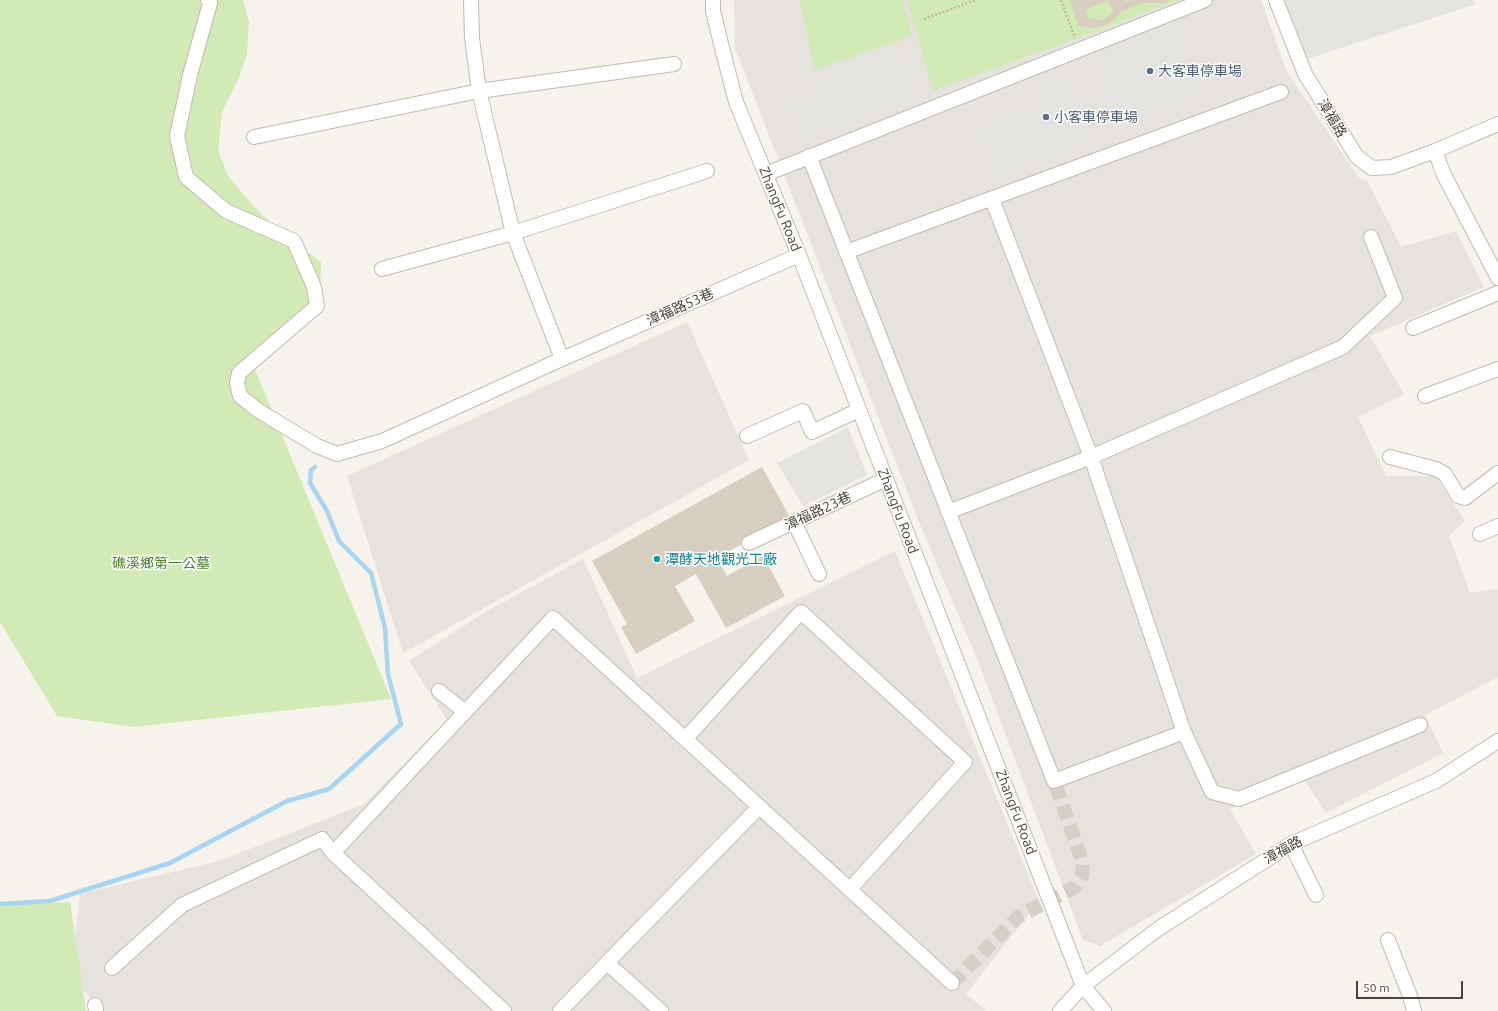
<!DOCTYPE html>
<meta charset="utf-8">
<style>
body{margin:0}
#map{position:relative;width:1498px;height:1011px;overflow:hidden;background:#f6f3ec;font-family:Ubuntu,sans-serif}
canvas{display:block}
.scale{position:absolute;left:1356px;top:981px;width:107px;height:18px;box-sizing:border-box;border:2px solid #4b4439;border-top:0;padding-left:5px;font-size:12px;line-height:14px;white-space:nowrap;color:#4b4439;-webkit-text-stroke:3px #fff;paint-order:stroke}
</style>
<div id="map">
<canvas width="1498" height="1011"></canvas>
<div class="scale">50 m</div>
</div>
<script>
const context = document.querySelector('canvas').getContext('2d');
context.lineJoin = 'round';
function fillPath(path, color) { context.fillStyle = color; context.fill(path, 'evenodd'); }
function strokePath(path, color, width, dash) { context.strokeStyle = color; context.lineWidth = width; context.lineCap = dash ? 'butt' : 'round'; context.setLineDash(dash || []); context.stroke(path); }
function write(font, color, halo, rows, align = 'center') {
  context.font = font + ' Ubuntu,"Noto Sans TC",sans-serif'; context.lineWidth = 3; context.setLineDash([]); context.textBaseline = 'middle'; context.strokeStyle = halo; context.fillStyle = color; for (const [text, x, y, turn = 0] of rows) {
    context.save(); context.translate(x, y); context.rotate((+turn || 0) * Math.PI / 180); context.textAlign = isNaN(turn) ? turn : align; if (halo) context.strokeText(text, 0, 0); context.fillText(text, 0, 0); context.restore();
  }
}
fillPath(new Path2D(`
 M734 0H1261L1287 72 1359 178 1368 182 1401 247 1456 231 1484 287 1370 336 1404 394 1358 417 1386 476H1435L1465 521 1449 536 1470 593 1497 589 1498 590V677L1425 715 1443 753 1326 813 1303 778 1230 809 1256 854 1100 946 1083 940 978 661 921 527 735 48Z
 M687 322 749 460 403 653 347 476Z
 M895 551 1039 901 966 994 987 1011H102L76 982 74 948 80 894 219 861 364 804 447 720 409 661 487 611 583 559 637 678Z`), '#e6e2dd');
fillPath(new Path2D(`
 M0 0H243L249 21 247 54 238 80 222 112 218 150 228 176 249 201 277 230 321 262 320 303 249 355 391 699 133 727 57 716 0 622Z
 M799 0H903L912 36 815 70Z
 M907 0H1180L933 91Z
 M70 902 86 1011H0V905Z`), '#d2eab5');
fillPath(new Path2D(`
 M1281 0H1473L1476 4 1304 60Z
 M1181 18 1209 87 1118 124 1090 56Z
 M901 44 918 95 832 131 798 136 785 105 819 98 815 75Z
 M1070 73 1095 141 989 179 971 129 1040 104 1033 86Z
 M848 427 867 475 803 506 777 463Z`), '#e5e3e0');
strokePath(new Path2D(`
 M0 904 50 901 170 863 287 801 329 789 401 724 388 674 385 628 371 573 339 541 327 511 310 483 311 470 315 467`), '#a9d4f2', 4.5);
fillPath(new Path2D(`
 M1070 0H1125L1126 2 1130 0H1168L1167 3H1145L1134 6 1123 11 1108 24 1094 28 1078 26ZM1108 1 1113 12 1106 18 1101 20 1089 18 1085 10Z
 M762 467 790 517 717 558 727 576 763 556 785 596 726 628 696 574 675 586 695 621 636 654 621 627 627 624 592 561Z`), '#d8cfc1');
strokePath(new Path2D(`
 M952 983 1018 917 1075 887 1082 876 1083 863 1054 781`), '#d4d0c8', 14, [14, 7]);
const minor = new Path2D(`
 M208 0 210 3 190 75 177 136 186 177 226 211 294 241 314 287 317 306 239 373 237 383 240 396 259 411 317 446 337 454 382 441 562 359 799 255
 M471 0 472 38 479 91 513 233 562 359
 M713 0V11L722 48 736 102 799 255 1083 986 1104 1011
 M1276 0 1305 74 1357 157 1372 168 1391 167 1435 151 1444 175 1498 278
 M254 137 479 91 674 64
 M1435 151 1498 124
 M809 156 1054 781 1184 732
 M766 174 1205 0
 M992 199 1091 457 1184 732 1212 792 1239 799 1420 725
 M846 252 1281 92
 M382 269 513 233 707 171
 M1413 328 1498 293
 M1425 396 1498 369
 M747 436 803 411 812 432 859 410
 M1390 457 1436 469 1445 474 1458 496 1465 498 1498 473
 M948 512 1091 457 1343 347 1395 298 1371 237
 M794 522 819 574
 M1480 534 1498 526
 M749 543 886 479
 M439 691 465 712
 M685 739 801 612 965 762 850 889
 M1291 844 1316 895
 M1388 940 1410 996 1414 1011
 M607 963 661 1011
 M112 968 182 905 322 839 333 853
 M95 1005 96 1011
 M504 1011 333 853 553 618 952 983
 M560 1011 759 807
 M1060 1011 1083 986 1158 929 1291 844 1436 781 1498 741`);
strokePath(minor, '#c2bbae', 16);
strokePath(new Path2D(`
 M1061 0 1075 38
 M924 19 976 0`), '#c4b79f', 2.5, [2, 2]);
strokePath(minor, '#fff', 14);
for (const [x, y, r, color] of [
 [1150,71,4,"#5c6f8a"],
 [1046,117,4,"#5c6f8a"],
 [657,559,4,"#0f9aa8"]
]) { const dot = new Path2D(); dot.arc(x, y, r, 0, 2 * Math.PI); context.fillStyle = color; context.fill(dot); strokePath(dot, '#fff', 1.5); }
write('14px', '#4e5e75', '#fff', [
 ["大客車停車場",1158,71],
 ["小客車停車場",1054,117]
], 'left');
write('14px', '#4b4439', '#fff', [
 ["漳福路",1332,118,59],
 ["ZhangFu Road",780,209,68],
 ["漳福路53巷",680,307,-24],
 ["漳福路23巷",818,511,-25],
 ["ZhangFu Road",898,511,69],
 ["ZhangFu Road",1016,812,69],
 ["漳福路",1283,850,-29]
]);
write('14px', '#0d838f', '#fff', [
 ["潭酵天地觀光工廠",665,559]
], 'left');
write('14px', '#4a7f2a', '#fff', [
 ["礁溪鄉第一公墓",161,563]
]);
</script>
